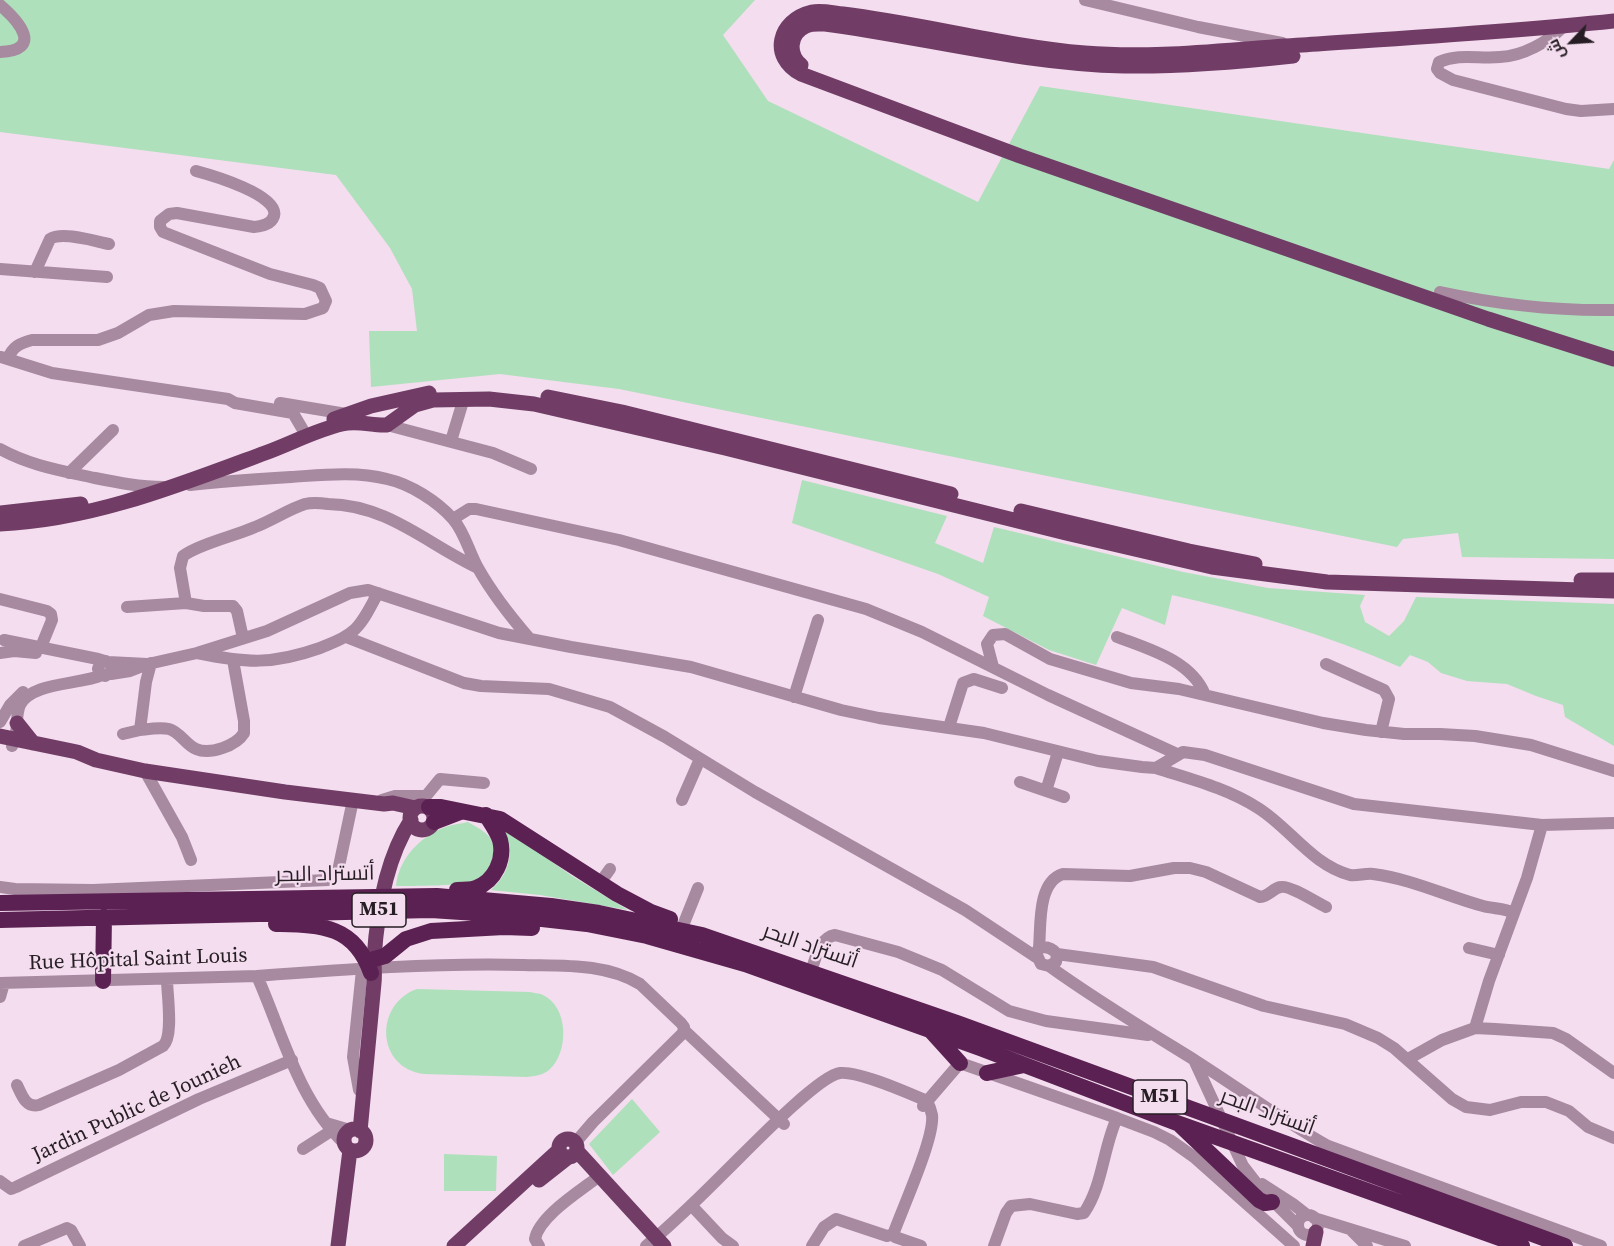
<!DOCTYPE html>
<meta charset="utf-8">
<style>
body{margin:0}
#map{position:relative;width:1614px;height:1246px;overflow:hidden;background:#f3ddee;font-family:"Source Serif 4",Cairo,serif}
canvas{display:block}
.north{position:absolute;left:1542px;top:12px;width:60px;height:60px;-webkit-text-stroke:4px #f3ddee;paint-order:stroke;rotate:245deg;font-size:16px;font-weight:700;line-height:24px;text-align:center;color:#261e24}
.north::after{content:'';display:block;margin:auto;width:21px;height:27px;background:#261e24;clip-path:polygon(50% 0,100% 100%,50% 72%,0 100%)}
</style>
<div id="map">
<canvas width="1614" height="1246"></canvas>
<div class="north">ش</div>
</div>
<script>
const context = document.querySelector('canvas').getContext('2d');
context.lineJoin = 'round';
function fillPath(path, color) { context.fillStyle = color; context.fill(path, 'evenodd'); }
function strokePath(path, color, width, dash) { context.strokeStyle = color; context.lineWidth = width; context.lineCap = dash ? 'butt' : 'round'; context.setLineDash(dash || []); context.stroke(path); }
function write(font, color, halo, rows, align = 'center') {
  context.font = font + ' "Source Serif 4",Cairo,serif'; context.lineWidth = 4.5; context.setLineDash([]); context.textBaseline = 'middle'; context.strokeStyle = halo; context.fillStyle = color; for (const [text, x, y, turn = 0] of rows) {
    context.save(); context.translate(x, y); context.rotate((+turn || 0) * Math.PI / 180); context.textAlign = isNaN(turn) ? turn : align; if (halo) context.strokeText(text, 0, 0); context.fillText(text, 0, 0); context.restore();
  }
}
fillPath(new Path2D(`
 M0 0H755L723 35 768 101 978 202 1040 86 1609 169 1614 160V559L1462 557 1458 533 1403 539 1397 547 619 389 500 374 371 387 369 331H417L412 289 390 248 336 175 0 132Z
 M802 480 947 516 935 543 983 563 994 527 1183 572 1268 588 1365 595 1360 606 1365 622 1389 636 1404 621 1416 597 1614 604V746L1565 717 1563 705 1536 696 1507 684 1467 681 1441 673 1428 662 1410 655 1400 667C1328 635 1249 612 1172 595L1165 625 1122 608 1096 665 1049 650 983 616 989 597 938 574 792 523Z
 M468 822C483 831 496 836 494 856 493 867 484 877 475 881 465 886 411 886 396 886 399 860 416 841 440 829 449 825 459 824 468 822Z
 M504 828 572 876 628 910 540 895 491 890C508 875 516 853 503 833Z
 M417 989 529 992C533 993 539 993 543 995 569 1007 569 1053 549 1070 543 1075 535 1076 527 1077L424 1074C376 1068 374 1004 417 989Z
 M632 1099 660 1132 613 1175 589 1144Z
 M444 1154 497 1156 496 1191H444Z`), '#aee0bb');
strokePath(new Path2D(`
 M1085 0 1198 27 1282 43
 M0 5C20 22 43 50 0 52
 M1564 26C1548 42 1523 56 1500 57 1478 59 1460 53 1439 62L1437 69 1440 73 1453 80 1566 109 1581 111 1614 109
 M0 269 107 277
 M35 272 50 239C62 231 94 241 109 244
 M1440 292C1496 304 1556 311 1614 310
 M1 357 52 373 228 399 235 403 293 413 303 430
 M8 359C12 347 20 343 32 340H98L118 333 149 315 174 311 305 314 323 308 326 301 320 288 313 285 270 274 163 232 160 227V221L169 214 177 213 254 227C261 226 271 225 274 216 280 195 211 175 196 171
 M280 403 346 414
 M387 425 493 453 531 469
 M451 441 464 398
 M0 449C29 465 58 470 90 477 115 482 138 487 164 487
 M69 473 113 430
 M190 485C224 481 257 479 291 477 322 475 356 471 387 479 410 484 437 501 453 519 465 533 469 552 478 568 492 593 510 616 529 638
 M453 519 469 509H476L619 540 866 609 922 632 1048 695 1177 754
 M0 599 47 611 51 614 52 620 41 647
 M186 603 180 568 183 556C199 544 235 536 255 527 271 521 289 509 305 504 313 502 321 503 328 504 388 505 427 544 478 568
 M127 607 186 603 204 606H233L237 611 243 638
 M346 637 464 683 481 686 549 689 610 707 665 737 755 792 965 910 1036 957
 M1117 637C1149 649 1192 661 1205 695
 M4 640 98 659 108 662 112 666V671L105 676 100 674 98 669 100 663 106 661
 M0 653 14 651 36 653
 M197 653C246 663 272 665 320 648 331 643 343 640 353 631 364 622 371 605 378 593
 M108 662 147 664
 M151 663 146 682 140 730C149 729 160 727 169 729 180 732 186 745 196 749 210 755 236 746 244 733V721L233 660
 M1326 664 1384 690 1389 699 1381 732
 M993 667 987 644 993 635 1005 634 1050 659 1131 683 1179 689 1323 723 1366 730 1404 734H1440L1475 736 1531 745 1614 771
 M111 674 130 671 148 664 197 653 267 631 350 593 368 590 499 633 571 647 691 667 841 710 879 718 984 733 1098 761 1142 767 1156 768 1183 752 1205 755 1354 804 1542 825 1614 823
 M794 697 818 620
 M0 722 10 705 23 692
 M949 727 963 683 974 679 1002 688
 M123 734 140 730
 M12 746C20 733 14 719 20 705 31 682 80 685 102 675
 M1156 768C1190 779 1227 788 1258 808 1290 828 1312 865 1350 875 1357 876 1366 873 1373 874 1412 879 1446 896 1483 906 1494 909 1504 908 1514 913
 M145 771 182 837 191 860
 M1020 782 1064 797
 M1046 791 1058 752
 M382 800 395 796H426L440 779 484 783
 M682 800 700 759
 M600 883 610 869
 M0 887 15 889 93 890 328 880 336 876 338 871 353 800
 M684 923 698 888
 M1039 948C1041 926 1037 882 1063 874L1130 876 1174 868H1190L1206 872 1260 897C1269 896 1273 888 1281 887 1290 885 1317 903 1326 907
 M1469 948 1499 955
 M1057 954 1056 962 1049 966 1041 964 1036 953 1039 948C1047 946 1052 948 1057 954L1153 967 1264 1006 1345 1024 1378 1038 1394 1048 1452 1099 1466 1107 1490 1110 1521 1102H1546L1569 1111 1588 1127 1614 1138
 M1049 966C1096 1000 1146 1030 1196 1061 1240 1089 1282 1120 1328 1146L1601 1246
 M811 971C816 958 819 938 835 935L898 952 942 970 1009 1011 1046 1021 1148 1035
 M257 976C346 969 435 963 523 965 563 966 605 963 640 984L681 1023 684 1027 683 1033 593 1122 575 1143
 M0 983 257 976C282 1032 298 1100 344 1143
 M0 997 4 983
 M1475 1028 1489 981 1527 878 1542 825
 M684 1030 784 1124
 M1408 1059 1442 1040 1475 1028 1495 1029 1553 1033 1566 1039 1614 1073
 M1195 1062 1243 1166 1260 1188 1298 1226
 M17 1085C22 1096 26 1108 39 1105L119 1070 163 1046C174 1036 167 995 167 979
 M359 1090 353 1057 362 970
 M923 1106 960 1063 1117 1118 1154 1132 1170 1140 1194 1157 1294 1246
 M326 1123 350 1130
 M303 1149 331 1131
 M0 1181 11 1189 16 1187 199 1099 292 1060
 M1262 1184 1293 1204 1307 1215
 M691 1205 722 1238 733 1246
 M1298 1225a10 10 0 1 1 20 0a10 10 0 1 1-20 0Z
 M1314 1218 1405 1246
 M1352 1231 1367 1246
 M24 1246 67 1228 71 1230 80 1246
 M539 1246 535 1239C539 1217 577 1193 594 1180
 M646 1246C672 1224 696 1201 720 1177 741 1157 817 1076 840 1073 859 1071 908 1093 927 1101 929 1105 931 1110 932 1115 935 1137 903 1207 894 1232L895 1237 921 1246
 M812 1246 824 1227 836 1219 887 1236 894 1234
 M994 1246 1006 1213 1011 1206 1030 1204 1077 1214 1084 1213C1103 1185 1103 1148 1117 1118`), '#a789a0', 12);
strokePath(new Path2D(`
 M1614 21C1510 32 1406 38 1302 45 1230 49 1157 59 1085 53 1004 46 924 24 843 14 833 13 822 10 812 12 778 20 769 57 801 74L1020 156 1488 319 1614 359
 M801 65C788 54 789 34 806 26 812 23 819 24 825 24 924 37 1023 64 1124 66 1180 67 1238 62 1293 56
 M548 397 622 412 951 494
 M334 419 371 406 429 393
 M1021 511 1189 551 1255 564
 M0 513 81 504
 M0 524C92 520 179 485 265 453 290 444 316 430 342 424 358 420 372 426 387 425L415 405 433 400 489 399 534 404 725 448 1066 533 1212 567 1327 582 1614 591
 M1581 580H1614
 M17 723 33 743
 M0 736 77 752 96 760 145 771 285 792 384 804 393 803 415 808
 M410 818a12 12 0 1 1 24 0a12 12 0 1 1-24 0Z
 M344 1140a11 11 0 1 1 22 0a11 11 0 1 1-22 0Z
 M360 1131 374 983C375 975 374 967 374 959 377 913 385 860 411 820
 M559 1148a9 9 0 1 1 18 0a9 9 0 1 1-18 0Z
 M577 1151 664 1246
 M539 1180 567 1158
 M338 1246 350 1150
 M454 1246 559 1150
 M1313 1246 1316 1232`), '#713d67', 15);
strokePath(new Path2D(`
 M429 807H441L500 819 617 894 651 912 670 919
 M434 822 460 812
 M457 890C463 890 471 890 476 888 495 881 505 859 500 840 497 831 491 823 486 815
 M0 903 437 896 551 906 599 913 702 935 960 1024 1565 1246
 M0 920 431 910 506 915 587 924 647 936 745 964 980 1048 1177 1123 1522 1246
 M276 924C319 925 354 924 371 973
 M374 959 385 956 406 939 431 931 504 927 532 928
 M103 981 104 917
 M931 1031 960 1063
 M987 1073 1024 1065
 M1180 1125 1259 1200 1265 1203 1272 1202`), '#5c2153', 16);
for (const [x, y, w] of [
 [379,910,54],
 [1160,1097,54]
]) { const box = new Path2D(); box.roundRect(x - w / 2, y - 17, w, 34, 4.5); context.fillStyle = '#f3ddee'; context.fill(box); strokePath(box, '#261e24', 1.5); }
write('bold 20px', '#261e24', null, [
 ["M51",379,910],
 ["M51",1160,1097]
]);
write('21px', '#261e24', '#f3ddee', [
 ["أتستراد البحر",325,875,-1],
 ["أتستراد البحر",810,947,19],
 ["Rue Hôpital Saint Louis",138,960,-2],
 ["Jardin Public de Jounieh",137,1109,-25],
 ["أتستراد البحر",1267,1113,20]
]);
</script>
